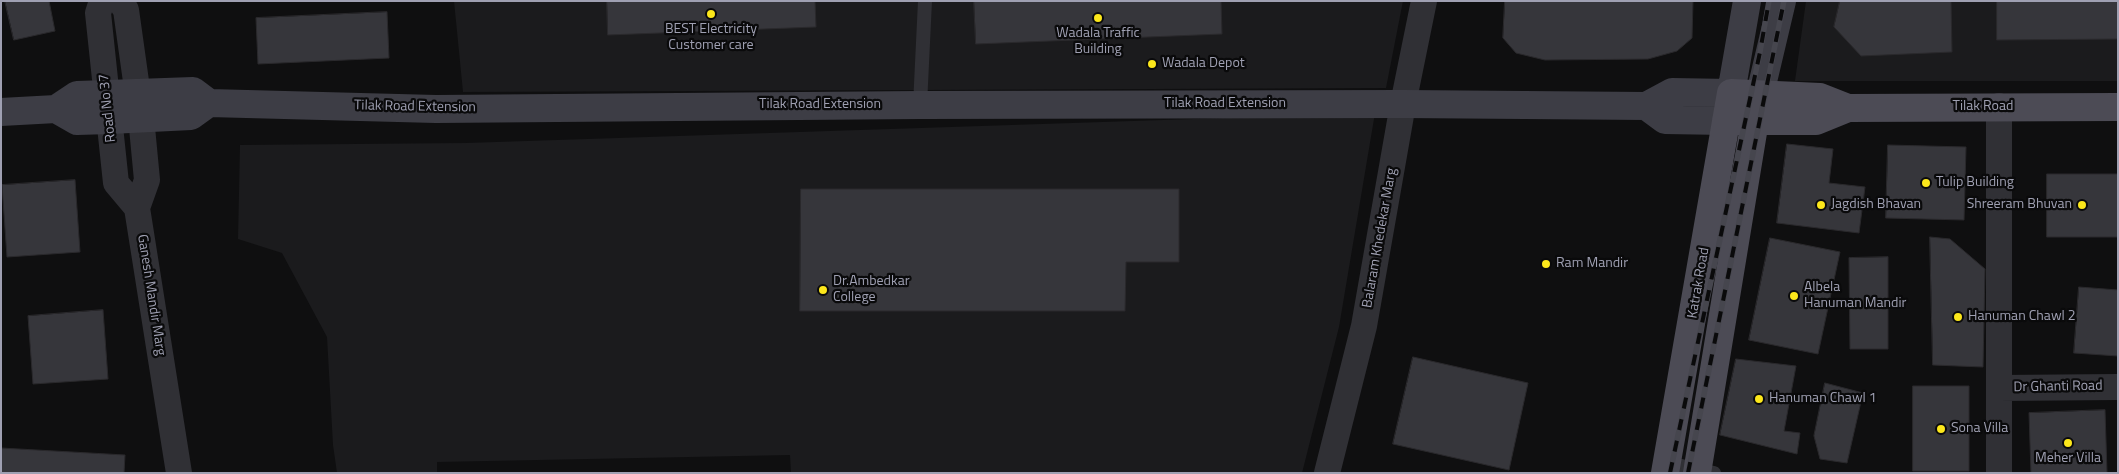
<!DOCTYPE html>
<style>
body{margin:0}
#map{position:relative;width:2119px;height:474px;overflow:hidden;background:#0f0f10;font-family:"Titillium Web",sans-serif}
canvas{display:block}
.frame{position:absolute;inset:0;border:2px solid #9fa0b2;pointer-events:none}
</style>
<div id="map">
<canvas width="2119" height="474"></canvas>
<div class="frame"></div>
</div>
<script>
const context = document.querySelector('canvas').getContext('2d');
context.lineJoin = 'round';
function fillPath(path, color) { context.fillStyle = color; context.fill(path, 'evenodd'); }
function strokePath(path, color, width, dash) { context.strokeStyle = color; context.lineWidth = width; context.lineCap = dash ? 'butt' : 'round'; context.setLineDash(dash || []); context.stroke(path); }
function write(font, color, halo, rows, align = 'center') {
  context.font = font + ' "Titillium Web",sans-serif'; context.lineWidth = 4.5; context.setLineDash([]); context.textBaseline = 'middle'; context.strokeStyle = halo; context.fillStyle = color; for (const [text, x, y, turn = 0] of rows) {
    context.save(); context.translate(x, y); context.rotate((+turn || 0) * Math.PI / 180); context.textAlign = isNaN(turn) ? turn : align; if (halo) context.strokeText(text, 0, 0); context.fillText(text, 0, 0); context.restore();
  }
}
fillPath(new Path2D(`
 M454 1H1403L1386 88 463 92Z
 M1806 1H2118V81H1795Z
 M1375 113 1339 327 1302 473H791L790 455 437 462V473H337L333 445 327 337 282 253 238 239 240 145 466 143Z`), '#1b1b1d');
const building = new Path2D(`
 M5 1H49L55 31 14 40Z
 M607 1H815L816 27 608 35Z
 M974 1H1221L1222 34 976 44Z
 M1505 1H1693L1692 38 1677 51 1648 59 1545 60 1516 53 1503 38Z
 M1840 1H1951L1952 52 1861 56 1834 27Z
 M1997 1H2118V39L1997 40Z
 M387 12 389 58 258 64 256 18Z
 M1787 144 1833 149 1829 183 1865 187 1859 233 1777 223Z
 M1888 145 1966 147 1964 220 1886 218Z
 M2047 174H2118V237H2047Z
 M75 180 80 252 7 257 2 185Z
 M801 189H1179V262H1126L1125 311H800Z
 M1930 237 1950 239 1985 269 1983 367 1933 365Z
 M1770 238 1840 252 1818 354 1749 340Z
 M1888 257V349H1850L1849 258Z
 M2079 287 2118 290V356L2074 353Z
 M103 310 108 379 33 384 28 316Z
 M1413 357 1528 383 1509 470 1393 444Z
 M1736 359 1796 366 1784 431 1800 433 1797 454 1720 435Z
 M1825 383 1863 393 1847 463 1820 459 1814 436Z
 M1913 386H1969V471H1913Z
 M2105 410 2107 473H2031L2029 413Z
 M1 448 125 455 124 473H1Z`);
fillPath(building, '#36363b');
strokePath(building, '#2a292c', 1);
strokePath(new Path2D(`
 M920 105 925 1
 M1668 463 1714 473`), '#303035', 14);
strokePath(new Path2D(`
 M102 1 98 13 116 183 137 208
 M120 1 126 10 141 117 147 180 137 208 179 473
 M1999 106V473
 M1999 388 2118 387
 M1327 473 1364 326 1403 104 1424 1`), '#303035', 26);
strokePath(new Path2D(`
 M1760 94 1782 1
 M1646 106 1665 120 1726 121
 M56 109 77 95 137 93 193 91 209 103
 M1 112 56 109 77 121 110 120 191 116 209 103 436 109 920 105 1403 104 1646 106 1672 92 1731 93 1747 1`), '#3d3d45', 28);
strokePath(new Path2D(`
 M1726 121H1816L1848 108 2118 107
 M1665 473 1731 93 1820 97 1848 108
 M1697 473 1758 102`), '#4c4b55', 28);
const rail = new Path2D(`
 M1670 473 1760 52 1769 1
 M1688 473 1784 1`);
strokePath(rail, '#46464e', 5.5);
strokePath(rail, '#0a0a0b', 4, [11]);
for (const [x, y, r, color] of [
 [711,14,5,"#fce71b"],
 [1098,18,5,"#fce71b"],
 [1152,64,5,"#fce71b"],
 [1926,183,5,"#fce71b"],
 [1821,205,5,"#fce71b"],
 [2082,205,5,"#fce71b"],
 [1546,264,5,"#fce71b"],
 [823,290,5,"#fce71b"],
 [1794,296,5,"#fce71b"],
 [1958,317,5,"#fce71b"],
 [1759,399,5,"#fce71b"],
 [1941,429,5,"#fce71b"],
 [2068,443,5,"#fce71b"]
]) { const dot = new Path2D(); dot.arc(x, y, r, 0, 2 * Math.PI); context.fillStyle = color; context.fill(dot); strokePath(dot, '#0a0a0b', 2); }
write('14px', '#9fa0b2', '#0a0a0b', [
 ["BEST Electricity",711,30,"center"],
 ["Customer care",711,46,"center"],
 ["Wadala Traffic",1098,34,"center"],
 ["Building",1098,50,"center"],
 ["Wadala Depot",1162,64],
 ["Tulip Building",1936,183],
 ["Jagdish Bhavan",1831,205],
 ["Shreeram Bhuvan",2072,205,"right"],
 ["Ram Mandir",1556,264],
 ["Dr.Ambedkar",833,282],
 ["College",833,298],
 ["Albela",1804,288],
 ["Hanuman Mandir",1804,304],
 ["Hanuman Chawl 2",1968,317],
 ["Hanuman Chawl 1",1769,399],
 ["Sona Villa",1951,429],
 ["Meher Villa",2068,459,"center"]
], 'left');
write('14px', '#9fa0b2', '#0a0a0b', [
 ["Tilak Road Extension",1225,104],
 ["Tilak Road Extension",820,105],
 ["Tilak Road Extension",415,107,1],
 ["Tilak Road",1983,107],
 ["Road No 37",108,108,-96],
 ["Balaram Khedekar Marg",1380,238,-80],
 ["Katrak Road",1699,283,-80],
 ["Ganesh Mandir Marg",151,295,81],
 ["Dr Ghanti Road",2058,387,-1]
]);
</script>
